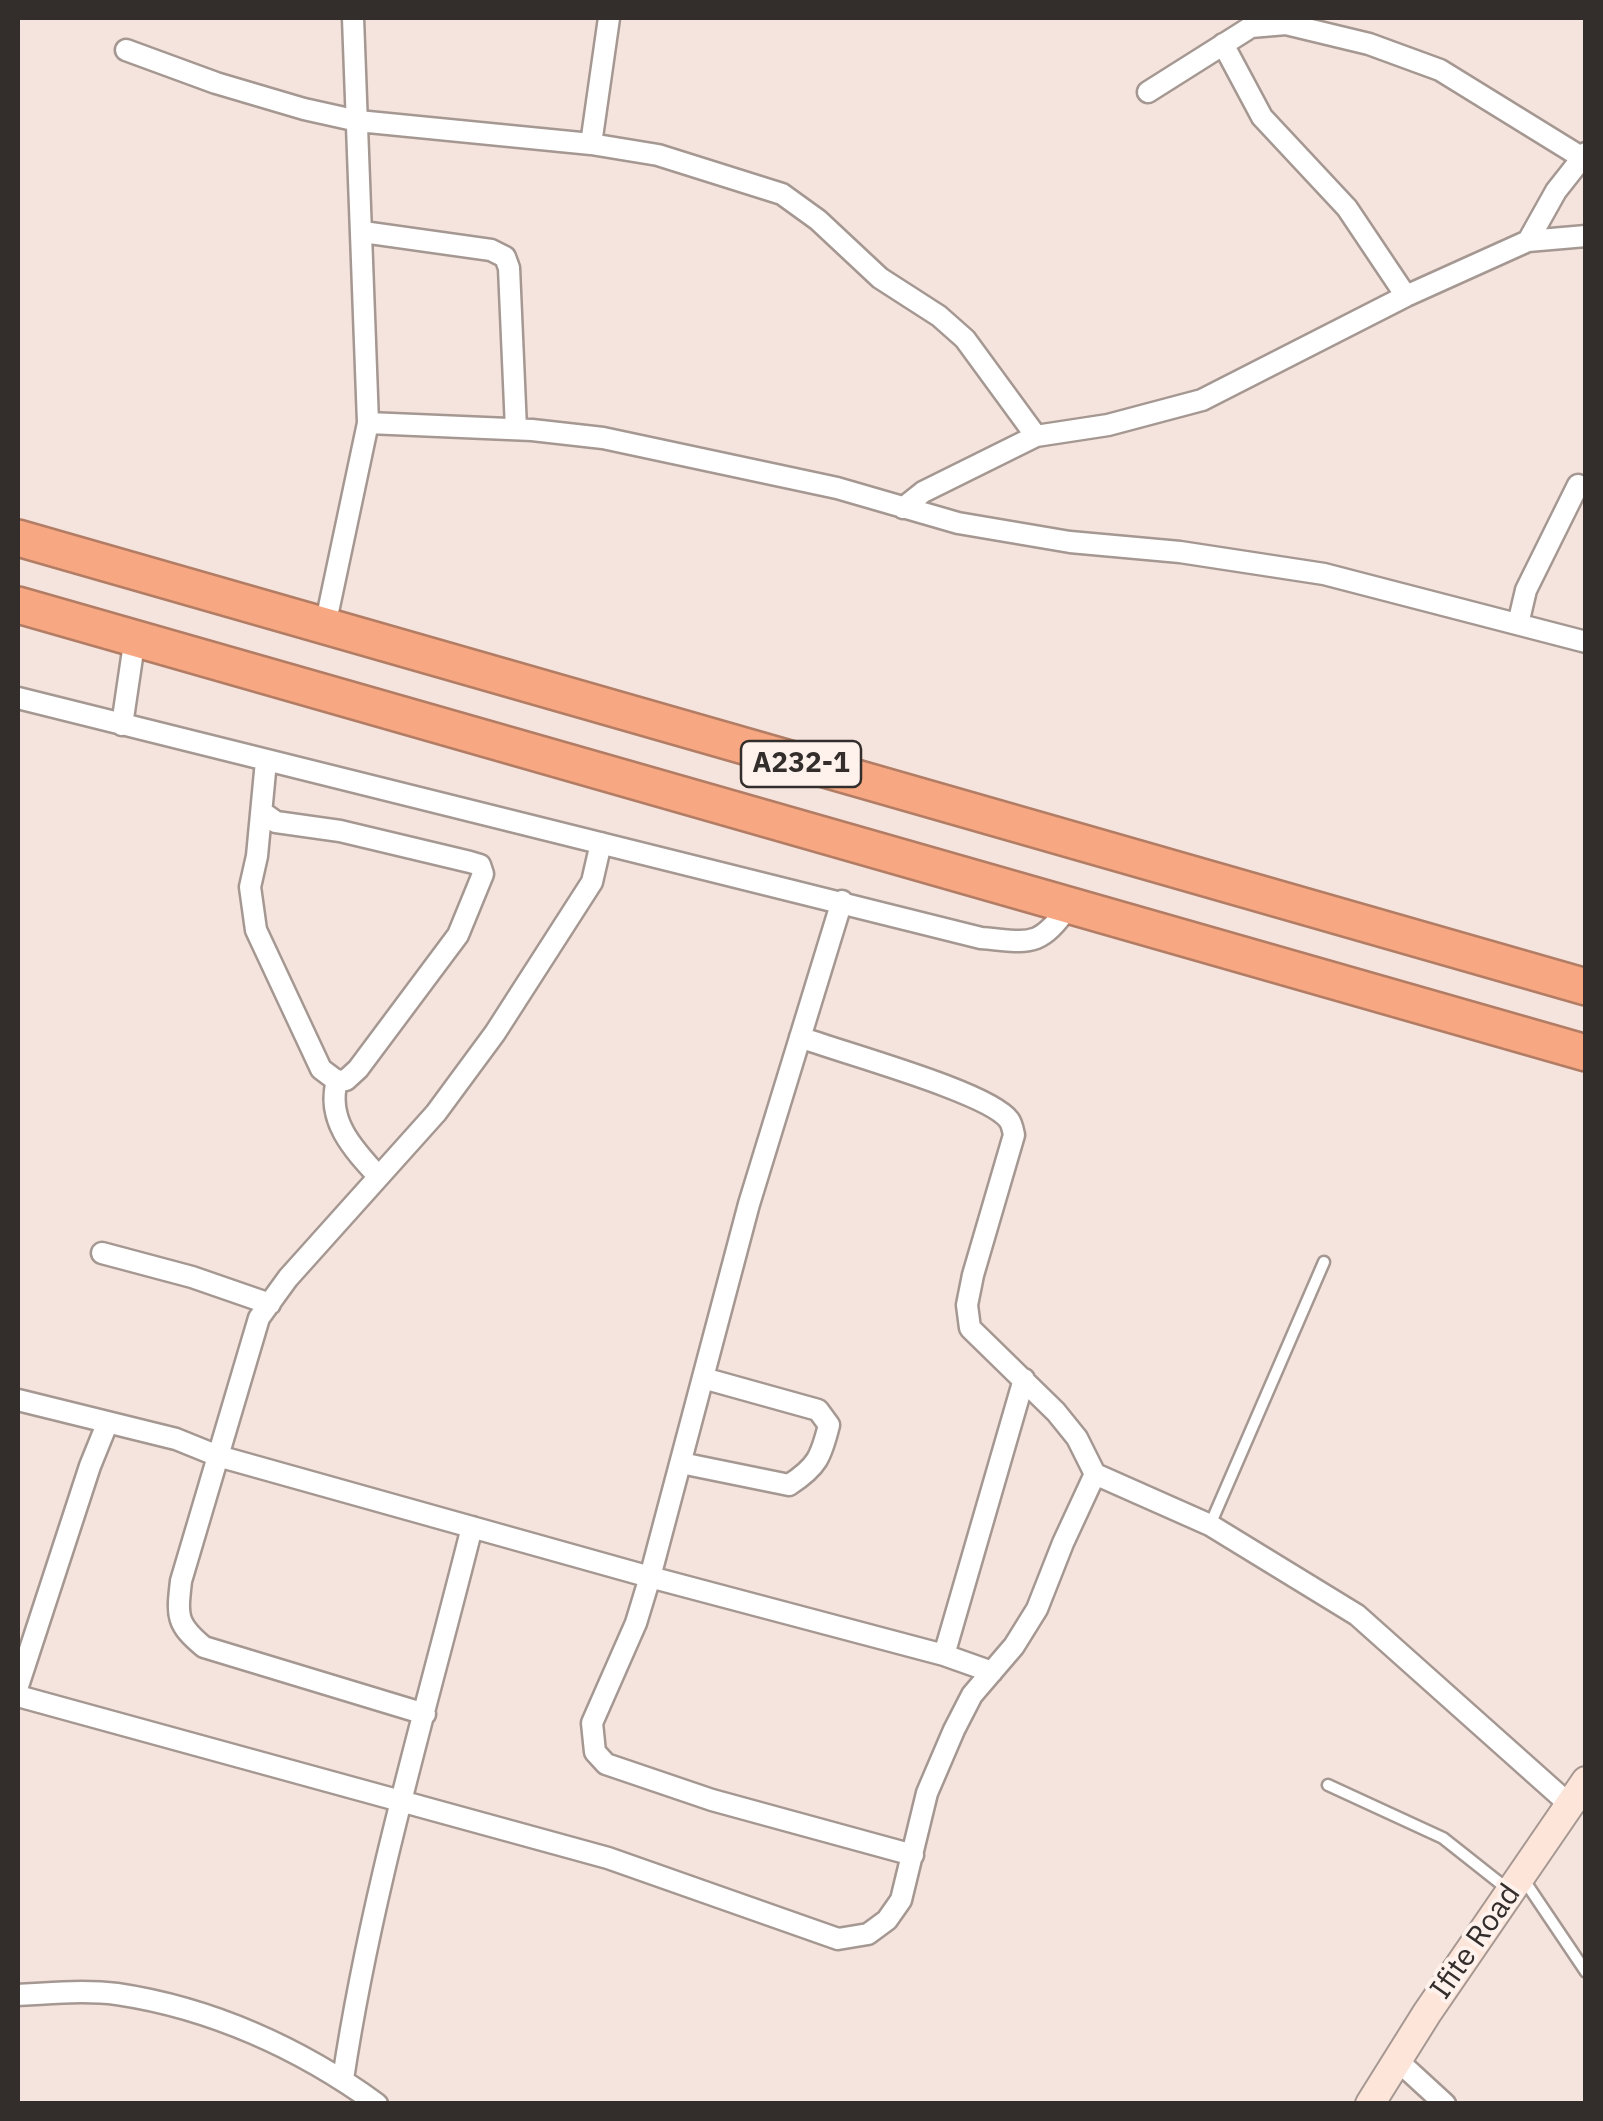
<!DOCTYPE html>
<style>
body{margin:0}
#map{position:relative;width:1603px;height:2121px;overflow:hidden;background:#f4e4dd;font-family:"IBM Plex Sans",sans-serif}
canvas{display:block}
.frame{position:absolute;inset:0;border:20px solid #332d2b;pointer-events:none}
</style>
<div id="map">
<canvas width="1603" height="2121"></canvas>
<div class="frame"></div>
</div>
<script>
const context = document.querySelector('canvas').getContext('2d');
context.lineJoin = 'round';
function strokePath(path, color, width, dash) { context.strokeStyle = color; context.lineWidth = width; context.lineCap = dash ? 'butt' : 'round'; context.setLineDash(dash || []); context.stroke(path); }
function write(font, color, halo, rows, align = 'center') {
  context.font = font + ' "IBM Plex Sans",sans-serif'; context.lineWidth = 8; context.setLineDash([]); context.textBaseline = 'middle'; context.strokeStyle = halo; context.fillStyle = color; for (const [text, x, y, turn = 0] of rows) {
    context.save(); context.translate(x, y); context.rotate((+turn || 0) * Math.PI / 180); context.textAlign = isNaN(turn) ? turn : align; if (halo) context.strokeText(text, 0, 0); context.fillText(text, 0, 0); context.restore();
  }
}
const lane = new Path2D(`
 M1210 1525 1324 1262
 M1328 1785 1443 1838 1510 1891
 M1522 1877 1586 1972`);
const street = new Path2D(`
 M1223 44 1262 117 1347 208 1406 296
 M126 50 216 83 304 109 358 121 591 144 658 155 782 194 818 220 880 278 939 316 965 339 1036 436
 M1148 92 1251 27 1286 24 1369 44 1440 70 1581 157
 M591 144 609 18
 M363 232 491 250 505 257 509 268 516 429
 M1528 241 1556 191 1586 153
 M368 423 532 430 603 438 837 488 958 523 1070 542 1180 552 1324 574 1586 642
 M903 508 923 492 1036 436 1108 425 1202 400 1406 296 1528 241 1586 236
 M1518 624 1526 590 1578 485
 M325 626 368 423 353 18
 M18 698 981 938C1030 942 1038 949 1069 906
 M122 725 135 637
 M266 761 257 856 250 887 256 930 321 1069 337 1081
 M262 812 276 822 340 831 470 862 480 865 483 874 458 935 358 1069 346 1080 337 1081
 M842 901 749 1204 650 1577 636 1623 592 1723 595 1752 606 1764 712 1800 913 1855
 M800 1037C839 1052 989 1092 1009 1120 1012 1124 1013 1130 1014 1135L973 1275 967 1305 970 1328 1056 1412 1077 1438 1095 1474 1210 1525 1357 1615 1570 1805
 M337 1081C326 1120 353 1149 378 1176
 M102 1253 192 1277 270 1304
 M18 1400 176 1439 218 1456 650 1577 944 1655 992 1672
 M681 1463 789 1485C817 1467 821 1457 829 1425L818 1410 703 1378
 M944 1655 1024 1379
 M18 1686 90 1466 107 1424
 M18 1696 608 1858 838 1939 868 1934 887 1920 901 1900 927 1793 954 1730 972 1695 1014 1646 1037 1609 1063 1543 1095 1474
 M425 1714 204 1647C176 1624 177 1616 181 1581L259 1318 288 1278 436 1113 495 1033 592 882 601 843
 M18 1995C49 1993 86 1990 117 1994 211 2008 300 2048 377 2104
 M1397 2060 1445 2104
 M343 2079C371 1892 426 1711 472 1527`);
const secondary = new Path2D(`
 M1370 2104 1427 2013 1586 1781`);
const highway = new Path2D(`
 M18 538 1586 987
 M18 605 1586 1053`);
strokePath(lane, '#a59791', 15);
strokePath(street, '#a59791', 25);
strokePath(secondary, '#a59791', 32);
strokePath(highway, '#b27d64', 40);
strokePath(lane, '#fff', 10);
strokePath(street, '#fff', 20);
strokePath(secondary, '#fde5da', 28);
strokePath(highway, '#f7a882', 35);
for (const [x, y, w] of [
 [801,764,120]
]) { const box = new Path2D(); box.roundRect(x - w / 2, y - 23, w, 46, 8); context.fillStyle = '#fff2ed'; context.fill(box); strokePath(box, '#332d2b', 2.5); }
write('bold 28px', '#332d2b', null, [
 ["A232-1",801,764]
]);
write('30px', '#332d2b', '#fff2ed', [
 ["Ifite Road",1476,1942,-55]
]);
</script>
